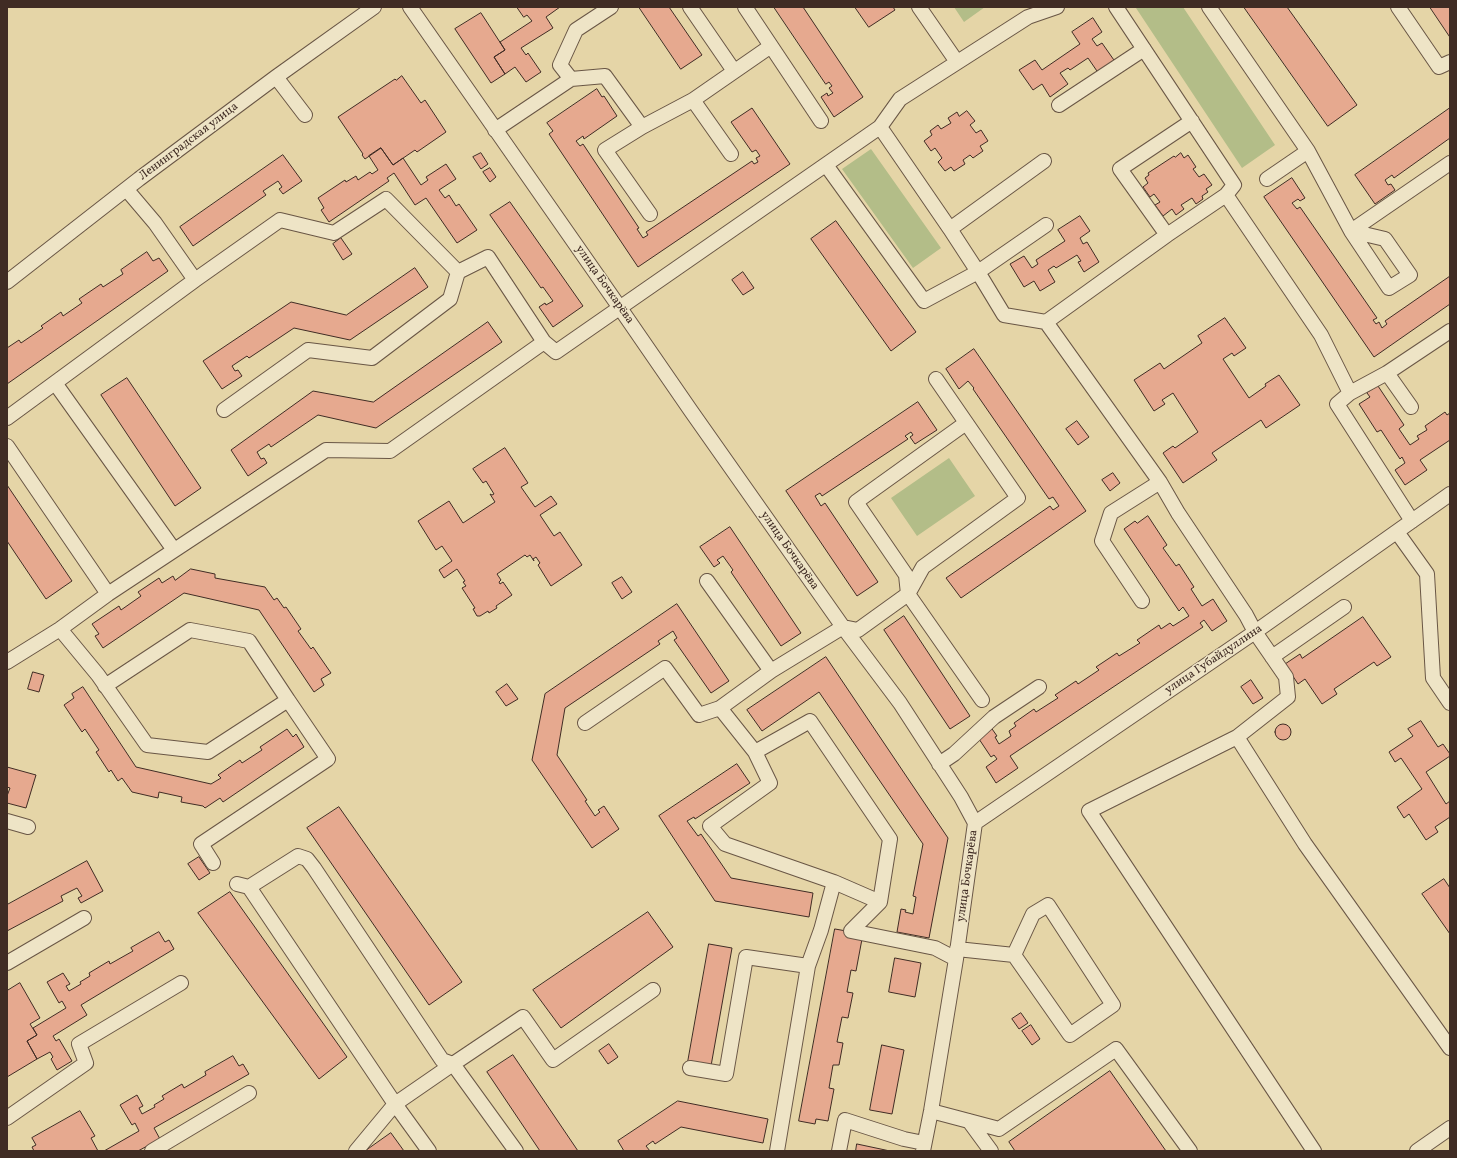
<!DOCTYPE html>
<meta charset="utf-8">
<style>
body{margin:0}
#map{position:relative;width:1457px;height:1158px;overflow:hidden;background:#e5d5a7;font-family:Vollkorn,serif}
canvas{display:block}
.frame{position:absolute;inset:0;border:8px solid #402c24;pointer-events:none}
</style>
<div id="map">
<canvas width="1457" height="1158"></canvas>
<div class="frame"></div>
</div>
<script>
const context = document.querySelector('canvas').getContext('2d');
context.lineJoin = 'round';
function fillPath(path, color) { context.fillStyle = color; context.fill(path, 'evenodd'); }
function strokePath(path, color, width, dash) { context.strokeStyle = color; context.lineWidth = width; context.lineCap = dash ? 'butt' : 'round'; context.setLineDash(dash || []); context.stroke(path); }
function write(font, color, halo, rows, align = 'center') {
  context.font = font + ' Vollkorn,serif'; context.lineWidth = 3; context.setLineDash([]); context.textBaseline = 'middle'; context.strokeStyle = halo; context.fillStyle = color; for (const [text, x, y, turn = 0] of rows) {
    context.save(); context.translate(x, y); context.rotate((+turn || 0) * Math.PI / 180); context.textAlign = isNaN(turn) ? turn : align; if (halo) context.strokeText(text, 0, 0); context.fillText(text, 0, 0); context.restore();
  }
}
fillPath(new Path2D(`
 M954 7H985L964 22Z
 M1137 7H1183L1275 145 1242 168 1136 8Z
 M871 149 941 248 913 268 842 169Z
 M949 458 975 496 917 536 891 498Z`), '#b3bd88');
const building = new Path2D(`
 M517 7H560L546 17 553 28 521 48 526 55 528 53 541 72 526 82 515 67 505 74 494 57 505 50 500 42 532 21 527 15 524 17Z
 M639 7H669L702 55 681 69Z
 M774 7H803L863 97 834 117 821 97 827 93 828 96 833 93 829 88 832 86 829 82 826 84Z
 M855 7H893L895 10 869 27Z
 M1244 7H1287L1357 105 1328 126Z
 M1430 7H1450V37Z
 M481 13 505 50 494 57 505 74 491 83 455 29Z
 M1093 18 1102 32 1092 39 1097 46 1102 43 1116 63 1099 74 1088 58 1070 70 1068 68 1060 73 1068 84 1050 97 1042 84 1033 90 1019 70 1035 60 1042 70 1080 44 1072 32Z
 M402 76 421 103 425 100 446 132 417 152 415 150 393 165 381 148 365 159 362 155 363 154 338 117 395 79 396 80Z
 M597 89 602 97 604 96 617 116 584 139 583 136 576 141 580 146 583 144 639 228 637 229 643 238 648 235 646 232 752 161 754 164 758 162 756 158 760 156 756 150 752 152 731 122 752 108 790 164 638 267 549 134 553 131 547 123Z
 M1450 108V138L1394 178 1392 175 1385 180 1388 185 1391 184 1395 190 1375 204 1355 175Z
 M967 111 975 121 970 125 976 133 981 130 988 141 980 146 983 151 973 158 970 155 963 160 965 164 954 171 951 167 945 171 938 162 942 158 935 148 931 151 924 141 932 135 930 131 938 125 941 129 951 123 948 118 957 112 959 116Z
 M381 148 393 165 403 158 421 185 428 180 426 177 446 164 456 179 439 190 445 198 449 195 456 206 459 204 477 230 457 243 426 198 415 205 394 173 387 178 389 181 329 222 321 210 324 208 318 198 345 180 346 182 356 176 358 180 370 172 372 174 378 170 369 156Z
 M481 153 488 164 481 169 473 157Z
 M1181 153 1184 158 1188 155 1196 167 1193 169 1199 177 1204 174 1212 185 1206 189 1208 192 1202 196 1203 199 1196 204 1192 198 1181 205 1184 209 1176 215 1172 209 1163 216 1155 205 1160 202 1154 194 1150 197 1143 187 1148 183 1145 178 1149 175 1148 173 1174 156 1175 157Z
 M283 155 302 181 283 194 279 189 282 187 278 181 263 191 266 195 193 246 180 227Z
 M490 168 496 177 490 182 483 172Z
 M1292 178 1305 198 1300 201 1298 199 1292 203 1297 209 1300 207 1377 318 1373 320 1376 324 1379 322 1382 328 1387 324 1385 321 1450 276V304L1374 357 1264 197Z
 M510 202 583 306 553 327 539 307 545 303 546 305 553 301 543 287 541 288 490 215Z
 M1080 216 1090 231 1080 238 1083 244 1087 242 1099 262 1084 272 1078 262 1081 261 1077 255 1056 268 1054 266 1048 270 1055 282 1040 291 1034 281 1024 287 1010 264 1024 256 1032 268 1038 264 1036 260 1065 241 1058 230Z
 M836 221 916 332 891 351 811 239Z
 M341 238 352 254 343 260 333 244Z
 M147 252 153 261 159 258 168 271 7 384V348L19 340 21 343 43 328 41 326 61 312 63 316 82 303 79 299 101 284 103 287 123 274 121 270Z
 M415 268 428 287 350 340 294 328 249 358 247 356 232 366 235 371 238 370 242 376 222 389 203 361 291 302 346 315Z
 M743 272 754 288 743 295 732 280Z
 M1225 318 1246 348 1234 356 1232 353 1223 359 1249 398 1266 386 1265 384 1279 375 1300 405 1266 428 1261 420 1212 453 1217 460 1183 483 1163 453 1173 446 1175 448 1198 432 1173 393 1162 400 1165 404 1154 411 1134 380 1160 363 1164 369 1202 343 1198 336Z
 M488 322 502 342 376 428 318 415 271 447 269 444 257 452 261 459 264 458 267 463 248 476 231 450 313 391 373 402Z
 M974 349 1086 511 961 598 946 578 1050 506 1053 510 1059 506 1053 497 1049 499 973 389 974 388 968 381 959 389 946 369Z
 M127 378 201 488 175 506 101 395Z
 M1378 386 1404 425 1399 429 1410 445 1419 439 1417 436 1427 430 1425 426 1445 412 1447 415 1450 413V440L1420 460 1427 470 1405 485 1395 470 1405 463 1402 457 1400 459 1381 430 1377 432 1359 404 1370 397 1367 393Z
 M918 402 937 430 915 444 910 437 913 435 911 432 905 436 908 439 822 496 820 493 815 496 821 506 825 503 878 582 857 596 786 491Z
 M1077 421 1089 437 1078 445 1066 429Z
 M505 448 528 483 521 487 535 507 551 496 557 504 540 515 554 536 560 532 582 565 551 586 538 565 540 563 536 557 533 559 534 561 530 555 527 557 525 555 497 574 501 580 499 582 500 584 503 582 512 595 496 606 497 608 489 613 488 611 480 616H477L473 609 475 608 462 588 466 586 463 582 465 581 457 569 444 578 439 570 452 561 442 546 436 550 418 521 449 501 463 523 495 502 490 494 492 495 494 494 486 481 483 483 473 469Z
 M1113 473 1120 483 1110 491 1102 480Z
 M7 485 72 581 46 599 7 541Z
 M1148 516 1167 545 1163 548 1176 566 1179 564 1194 587 1191 589 1202 606 1213 599 1227 621 1212 631 1204 620 1200 623 1203 627 1010 756 1018 768 996 783 986 767 997 759 994 755 991 757 977 736 990 726 997 736 995 737 999 744 1011 736 1009 731 1016 726 1014 723 1034 709 1036 712 1058 698 1055 695 1076 681 1078 684 1099 670 1096 667 1117 653 1119 656 1140 643 1137 640 1159 625 1161 629 1170 623 1173 626 1189 616 1183 607 1179 611 1124 529 1135 521 1137 523Z
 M730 527 801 633 781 646 731 572 733 570 723 556 717 560 720 563 714 567 700 547Z
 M191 569 215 574V578L265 587 274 600 277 598 284 608 286 607 301 629 298 631 311 649 313 647 331 673 321 679 324 685 314 692 259 610 184 593 103 648 95 636 99 634 92 624 119 606 121 610 141 596 138 592 159 578 162 583 173 576 175 580Z
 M622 577 632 592 622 599 612 583Z
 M677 604 729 681 711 693 674 640 677 638 673 631 658 641 660 644 565 708 557 755 587 800 585 801 595 816 600 812 598 810 604 806 619 829 592 848 532 760 545 694Z
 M904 616 970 716 950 729 884 630Z
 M1363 617 1391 657 1377 666 1374 662 1334 689 1337 694 1322 704 1305 679 1298 684 1285 664 1300 654 1302 658Z
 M826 657 948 838 929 938 897 932 901 909 906 910 905 912 913 914 916 897 913 896 923 844 819 692 762 731 747 710Z
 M33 672 44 675 39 692 28 689Z
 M1251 680 1263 698 1253 704 1241 687Z
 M507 684 518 699 506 706 496 692Z
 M83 687 136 767 211 784 221 778 218 775 240 760 242 763 262 750 260 747 287 729 293 737 296 734 304 747 223 802 220 798 205 808 203 806 181 802 182 797 159 792 158 798 132 792 122 778 118 781 111 770 109 772 96 752 99 750 85 729 82 732 64 705 74 698 72 694Z
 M1421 721 1438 747 1443 744 1450 754V756L1426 772 1446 804 1450 801V817L1435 827 1438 832 1426 840 1409 814 1404 818 1397 807 1422 789 1401 758 1395 762 1389 752 1413 736 1408 729Z
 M1275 732a8 8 0 1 1 16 0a8 8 0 1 1-16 0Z
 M737 764 750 783 695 819 694 817 687 821 698 836 701 834 731 878 813 893 809 917 715 901 659 816Z
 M7 767 36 775 26 808 7 803V796L10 788 7 787Z
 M339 807 462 982 429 1005 307 828Z
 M199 857 210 873 199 880 188 864Z
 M87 861 103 891 81 903 78 898 82 896 77 888 61 896 63 901 7 931V905Z
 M1444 879 1450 888V934L1422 894Z
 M230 892 347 1057 319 1079 198 913Z
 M648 912 673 947 561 1028 533 990Z
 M835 929 852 932 862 939 856 971 851 970 847 992 853 993 848 1018 842 1017 837 1042 843 1043 839 1065H833L829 1088 834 1089 828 1121 816 1119 815 1124 799 1121Z
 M159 932 165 942 169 940 174 949 81 1005 87 1015 53 1036 56 1041 59 1039 72 1061 57 1070 51 1059 53 1057 50 1052 37 1059 27 1041 37 1035 33 1028 66 1008 62 1001 59 1003 47 982 63 973 70 984 66 986 69 991 81 984 80 982 90 976 89 973 109 961 110 964 133 951 131 948Z
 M709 944 732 948 711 1066 688 1062Z
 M895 958 921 963 915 997 889 992Z
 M20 983 40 1018 30 1024 37 1035 27 1041 37 1059 7 1077V991Z
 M1021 1013 1028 1023 1019 1029 1012 1019Z
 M1031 1025 1040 1039 1032 1045 1022 1031Z
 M609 1044 618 1057 608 1064 599 1051Z
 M882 1045 904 1050 892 1114 870 1110Z
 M513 1055 578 1151H540L487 1072Z
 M233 1056 239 1066 243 1064 249 1074 154 1128 160 1139 138 1151H104L139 1131 135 1123 132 1125 120 1105 137 1095 143 1106 139 1108 142 1114 155 1107 154 1105 164 1099 162 1096 182 1084 184 1088 206 1075 205 1072Z
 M1110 1071 1166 1151H1015L1009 1142Z
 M678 1101 768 1119 763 1143 681 1127 655 1144 653 1141 646 1146 650 1151H624L618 1141Z
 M80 1111 95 1136 91 1138 98 1151H34L32 1147 36 1145 32 1138Z
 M391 1133 404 1151H368L367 1150Z
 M857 1144 890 1151H856Z`);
fillPath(building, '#e6a98f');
strokePath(building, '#402c24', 1);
const minor = new Path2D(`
 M410 7 620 308 691 411 843 627 900 703 961 797 975 823 956 959 931 1111 923 1151
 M690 7 734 71
 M745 7 771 46
 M919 7 957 62
 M1116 7 1234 185 1226 195 1167 235 1046 322 1160 482 1178 513 1246 615 1255 632 1286 677 1288 697 1237 737 1305 844 1450 1048
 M1209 7 1308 151 1351 231 1389 288 1410 275 1385 239 1351 231
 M1398 7 1439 67 1450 62
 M276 77 305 115
 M571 79 605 76 642 127 605 150 650 214
 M693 100 731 154
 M1059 105 1144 49
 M642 127 693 100 771 46 821 121
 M495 130 571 79 560 65 576 30 611 7
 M826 165 924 301 978 272 950 229 880 127
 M1267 179 1308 151
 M1226 195 1321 335 1350 393 1387 373 1411 407
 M1046 225 978 272 1004 315 1046 322
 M950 229 1044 161
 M1351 231 1450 163
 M1167 235 1120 169 1192 121
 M195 280 280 220 334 233 386 199 458 272 488 257 544 342
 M7 282 139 179 276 77 374 7
 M1387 373 1450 331
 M55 383 174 550
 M1350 393 1337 404 1412 521
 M224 410 308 350 372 358 450 299 458 272
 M7 418 195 280 155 223 127 190
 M7 446 108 594
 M1397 532 1427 574 1433 678 1450 703
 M707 581 771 671 843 627 858 630 908 594 982 700
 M908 594 923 567 1018 498 936 379
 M908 594 906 575 856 502 966 423
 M1142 601 1102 541 1111 513 1160 482
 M60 629 98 675 147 745 208 752 288 700 328 759 201 844 213 863
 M1272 657 1344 607
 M7 662 60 629 108 594 326 450 390 451 544 342 556 352 880 127 900 99 1028 17 1057 7
 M105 686 190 630 249 641 288 700
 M720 708 755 752 810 721 890 839 880 902 834 882 725 844 710 826 770 783 755 752
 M585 723 665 668 699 715 720 708 771 671
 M1237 737 1089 811 1314 1151
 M939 764 954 754 994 717 1039 687
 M7 821 28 827
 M975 823 1255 632 1450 494
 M237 884 249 887 395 1104 453 1064 442 1060 314 868 307 859 298 856 249 887
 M880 902 851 931 935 948 956 959
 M957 949 1014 955 1033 914 1048 905 1113 1005 1070 1035 1014 955
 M7 963 84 918
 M690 1068 726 1074 746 957 808 966
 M931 1111 999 1129 1116 1049 1190 1151
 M7 1118 86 1063 79 1044 181 983
 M969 1121 991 1151
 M152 1151 249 1093
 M356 1151 395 1104 429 1151
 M516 1151 453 1064 523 1017 553 1060 653 990
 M777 1151 808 966 821 930 834 882
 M839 1151 845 1120 904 1139 924 1143
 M1417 1151 1450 1128`);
strokePath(minor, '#695645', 16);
strokePath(minor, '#eee4c6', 14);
write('12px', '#402c24', '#eee4c6', [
 ["Ленинградская улица",189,142,-37],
 ["улица Бочкарёва",604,285,55],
 ["улица Бочкарёва",789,551,55],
 ["улица Губайдуллина",1214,660,-34],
 ["улица Бочкарёва",968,876,-82]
]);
</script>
